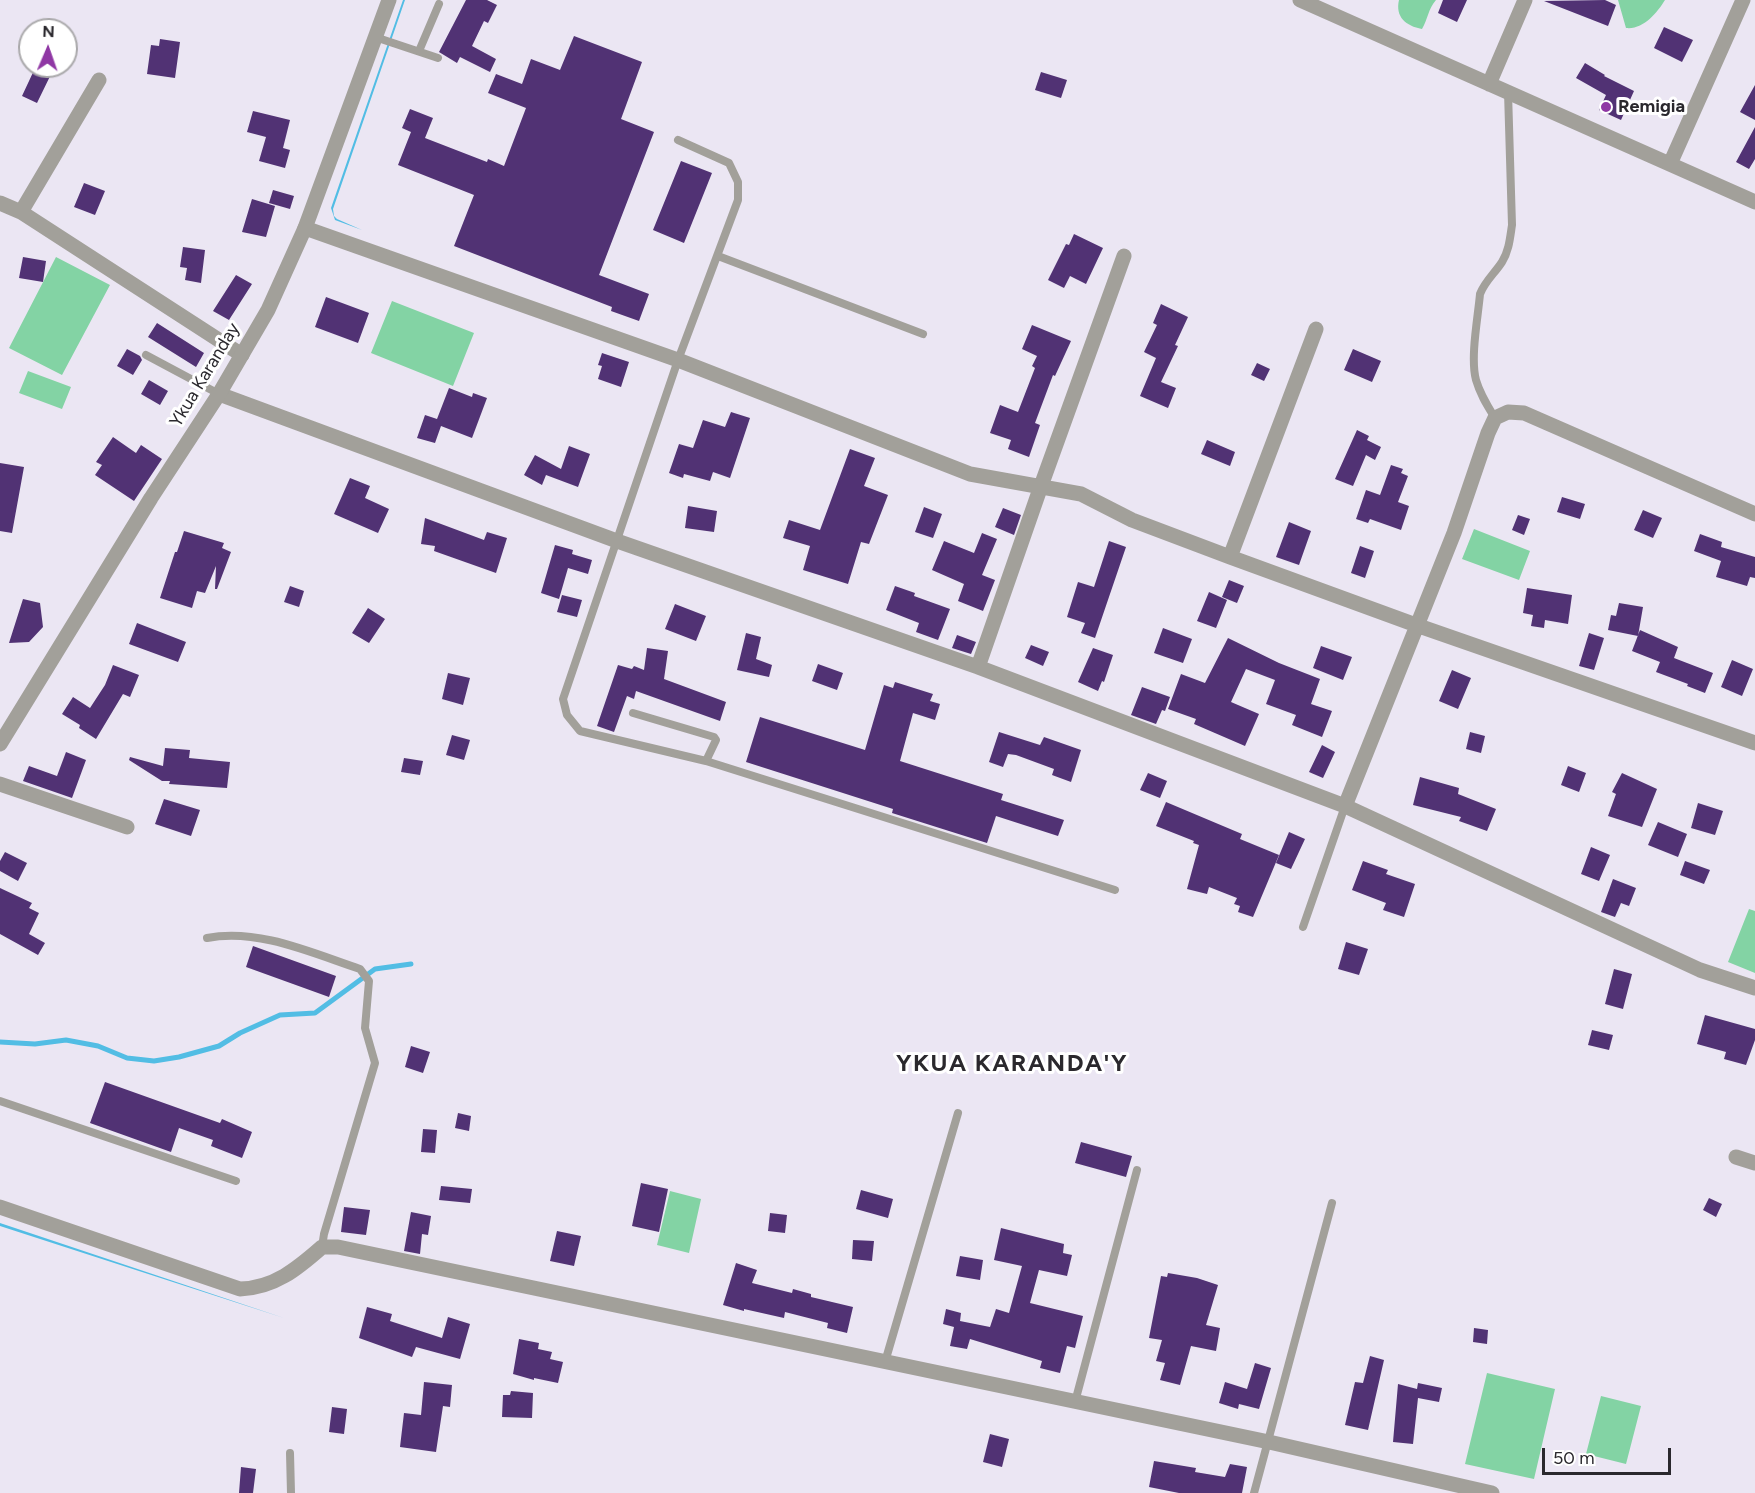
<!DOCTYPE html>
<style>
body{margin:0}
#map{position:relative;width:1755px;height:1493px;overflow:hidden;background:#ebe6f3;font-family:Figtree,sans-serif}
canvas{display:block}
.north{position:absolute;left:18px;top:18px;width:60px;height:60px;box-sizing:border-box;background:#fff;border:2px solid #aaa9ab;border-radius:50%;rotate:2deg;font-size:16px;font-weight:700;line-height:24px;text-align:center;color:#2a282d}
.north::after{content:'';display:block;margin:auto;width:21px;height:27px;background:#8f37a4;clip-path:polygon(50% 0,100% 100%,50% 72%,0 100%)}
.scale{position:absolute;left:1542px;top:1448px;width:129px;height:27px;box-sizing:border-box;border:3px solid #2a282d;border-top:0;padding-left:8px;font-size:18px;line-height:21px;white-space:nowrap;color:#2a282d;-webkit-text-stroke:4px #fff;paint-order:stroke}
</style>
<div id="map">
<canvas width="1755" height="1493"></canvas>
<div class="north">N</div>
<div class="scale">50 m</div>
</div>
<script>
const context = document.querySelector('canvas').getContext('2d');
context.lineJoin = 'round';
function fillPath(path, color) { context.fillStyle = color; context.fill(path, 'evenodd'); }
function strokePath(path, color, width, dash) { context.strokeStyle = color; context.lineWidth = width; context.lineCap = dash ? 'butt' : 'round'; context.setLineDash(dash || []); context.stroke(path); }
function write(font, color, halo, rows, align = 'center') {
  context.font = font + ' Figtree,sans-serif'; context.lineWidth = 6; context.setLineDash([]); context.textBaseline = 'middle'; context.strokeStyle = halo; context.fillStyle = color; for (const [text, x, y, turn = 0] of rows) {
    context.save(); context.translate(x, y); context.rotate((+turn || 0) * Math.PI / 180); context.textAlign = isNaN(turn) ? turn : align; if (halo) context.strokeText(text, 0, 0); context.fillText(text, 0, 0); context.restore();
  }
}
fillPath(new Path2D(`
 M1399 0H1436C1428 9 1428 19 1422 29 1406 26 1395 17 1399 0Z
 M1618 0H1665C1657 13 1643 30 1626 28Z
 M56 257 110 285 62 375 9 348Z
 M392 301 474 333 453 386 371 353Z
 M28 371 71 387 62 409 19 393Z
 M1474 529 1530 551 1519 580 1462 559Z
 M1749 909 1755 911V973L1728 962Z
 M670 1191 701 1199 689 1253 657 1245Z
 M1487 1373 1555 1389 1534 1479 1465 1464Z
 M1601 1396 1641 1406 1626 1464 1586 1454Z`), '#83d3a4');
fillPath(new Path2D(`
 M403 0H405L333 209 334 216 337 219 362 230 335 220 331 208Z
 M0 1223 284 1318 0 1226Z`), '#52bde4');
strokePath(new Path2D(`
 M0 1042 35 1044 66 1040 98 1046 127 1058 154 1061 179 1057 219 1046 240 1033 280 1015 315 1013 375 969 411 964`), '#52bde4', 5);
fillPath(new Path2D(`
 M466 0H487L497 5 488 23 484 21 472 46 496 59 490 72 460 57 457 63 439 52Z
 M1443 0H1467L1457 22 1438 13Z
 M1605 0 1616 5 1608 26 1544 1Z
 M1664 27 1693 40 1682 62 1654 48Z
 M574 36 642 62 621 119 654 132 599 275 649 294 639 321 611 311 612 307 454 246 474 195 398 165 411 132 402 128 410 109 433 118 425 138 487 162 488 159 504 166 526 108 488 93 496 74 522 84 531 59 560 70Z
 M160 39 180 42 175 78 147 74 151 45 159 46Z
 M1585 63 1605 75 1604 76 1634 91 1621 120 1599 110 1606 95 1576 78Z
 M36 66H55L37 103 22 96Z
 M1041 72 1067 80 1061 98 1035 90Z
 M1755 85V120L1740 112Z
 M253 111 290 120 283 148 290 150 285 168 259 161 266 137 247 132Z
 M1755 127V159L1749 169 1736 162Z
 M681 161 712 173 684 243 653 230Z
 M84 183 105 191 95 215 74 207Z
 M273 190 294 196 290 209 269 203Z
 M252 199 275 206 266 237 242 232Z
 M1074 234 1103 248 1086 284 1070 276 1064 288 1048 280 1066 244 1069 245Z
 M183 247 205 250 201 283 185 280 187 268 180 267Z
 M23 257 46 261 43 282 19 278Z
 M236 275 252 284 229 320 213 311Z
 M326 297 369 313 358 343 315 327Z
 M1161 304 1188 317 1175 345 1178 346 1161 382 1176 388 1168 408 1140 396 1156 358 1144 352 1157 325 1153 323Z
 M157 323 204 353 196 367 148 337Z
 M1032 325 1071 341 1055 376 1053 375 1035 423 1040 425 1029 457 1008 449 1011 440 990 433 1000 405 1018 412 1035 368 1032 366 1037 356 1022 349Z
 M127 349 140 356 142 360 133 375 117 366Z
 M1353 349 1381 361 1372 382 1344 370Z
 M602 353 629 362 621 387 598 379 602 366 598 365Z
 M1257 363 1270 369 1264 381 1251 375Z
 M149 380 168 391 160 405 141 394Z
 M449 388 472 397 473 393 487 398 472 438 441 426 435 443 417 438 425 415 437 419Z
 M731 412 750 418 730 478 713 472 710 481 684 474 683 478 669 473 679 444 693 448 703 420 725 427Z
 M1357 430 1369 436 1367 440 1381 447 1375 460 1366 455 1353 486 1335 479Z
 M113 437 136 453 141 445 162 459 134 501 95 475 102 465 96 462Z
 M1207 440 1235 452 1230 466 1201 454Z
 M569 446 590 454 578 487 546 475 542 485 524 475 535 455 561 469Z
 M850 449 875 458 864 486 888 495 869 544 861 542 848 584 803 570 810 546 783 538 789 520 820 530Z
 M0 463 24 467 12 533 0 531Z
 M1391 465 1403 469 1401 473 1408 476 1398 502 1409 506 1401 530 1370 519 1368 523 1356 519 1366 490 1380 495Z
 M350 478 370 486 365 498 389 509 378 533 334 514Z
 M1562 497 1585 504 1580 519 1557 512Z
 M688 506 717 511 714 532 685 528Z
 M924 507 942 514 933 538 915 532Z
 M1003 508 1021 515 1014 535 995 527Z
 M1643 510 1662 518 1653 538 1634 530Z
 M1518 515 1530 519 1524 535 1512 530Z
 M425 518 484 540 487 532 507 538 496 573 434 551 435 546 421 544Z
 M1289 522 1311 531 1299 565 1276 557Z
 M184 531 224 543 222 548 231 552 217 589H215L216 566 205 593 197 591 192 608 160 598 175 552H177Z
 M982 533 997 539 982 575 995 580 983 611 958 601 964 584 932 570 944 541 974 553Z
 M1700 534 1722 542 1721 547 1755 557V578L1750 577 1747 586 1716 577 1721 561 1694 551Z
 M1109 541 1126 547 1095 638 1081 633 1085 623 1067 617 1078 582 1094 587Z
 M555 545 573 550 572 554 592 560 588 574 568 568 559 599 541 593Z
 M1360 546 1374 551 1365 578 1351 573Z
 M1229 580 1244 586 1237 603 1222 597Z
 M290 586 304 591 299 607 284 602Z
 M895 586 915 593 914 596 950 609 938 640 916 632 919 623 886 610Z
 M1527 588 1572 595 1568 624 1545 620 1544 628 1531 626 1533 615 1523 613Z
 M1209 592 1227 600 1216 628 1197 621Z
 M562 595 582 600 577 617 557 612Z
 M23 599 40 603 43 627 29 642 9 643Z
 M1619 603 1643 607 1638 636 1608 630 1611 615 1616 616Z
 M675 604 706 616 696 641 665 629Z
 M368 608 385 619 369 643 352 633Z
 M137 623 186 642 178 662 129 644Z
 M1163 628 1192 639 1183 663 1154 653Z
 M1640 630 1678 647 1674 658 1713 673 1705 693 1687 686 1688 684 1656 672 1660 662 1632 651Z
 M746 633 761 637 756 659 772 665 769 677 737 670Z
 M1589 633 1604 638 1594 670 1579 666Z
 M957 635 976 642 971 654 952 648Z
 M1228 638 1279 663 1320 679 1311 704 1332 711 1322 737 1292 725 1296 715 1266 704 1275 680 1246 669 1231 702 1259 714 1245 746 1194 724 1196 719 1168 709 1181 674 1205 683Z
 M1031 645 1049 652 1043 666 1025 658Z
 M1321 646 1352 657 1343 680 1313 668Z
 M647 648 668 651 664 679 726 702 720 721 636 691 634 699 627 696 614 732 597 726 618 665 632 669 634 666 644 670Z
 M1093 648 1113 655 1104 682 1102 681 1098 691 1078 682Z
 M1732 660 1753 669 1742 696 1721 687Z
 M818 664 843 673 837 690 812 681Z
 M113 665 139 675 130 697 123 694 96 739 79 728 80 725 62 714 73 697 90 708 105 685Z
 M1452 670 1471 678 1458 709 1439 701Z
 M448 673 470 678 463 705 442 699Z
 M895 682 933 694 930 701 940 704 935 720 913 713 900 761 1003 794 1001 800 1064 820 1058 836 996 816 987 843 892 813 893 809 746 762 760 717 865 750 884 685 893 688Z
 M1142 687 1170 697 1165 711 1162 710 1156 724 1131 715Z
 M999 732 1040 745 1044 737 1081 750 1071 782 1052 775 1054 769 1016 755 1008 754 1003 767 989 762Z
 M1470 732 1485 736 1481 753 1466 749Z
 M452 735 470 740 464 760 446 755Z
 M1322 745 1335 752 1323 778 1309 772Z
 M165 748 190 750 189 758 230 762 227 788 169 784 170 781H162L129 760 130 757 163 766Z
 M66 752 86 760 72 798 23 781 29 766 57 776Z
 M404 758 423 761 420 775 401 772Z
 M1568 766 1586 773 1579 792 1561 785Z
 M1148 773 1167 781 1160 798 1140 790Z
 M1622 773 1657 789 1642 827 1608 816 1616 794 1612 792Z
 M1420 777 1459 788 1458 794 1496 809 1487 831 1459 821 1461 817 1413 805Z
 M164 799 200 810 191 836 155 824Z
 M1166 802 1242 834 1240 839 1279 855 1253 917 1238 912 1240 906 1234 904 1237 898 1209 887 1207 894 1187 889 1199 845 1193 843 1194 841 1156 826Z
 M1698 803 1723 811 1715 835 1691 828Z
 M1658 822 1687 834 1678 857 1648 845Z
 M1289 832 1305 839 1291 869 1276 863Z
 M1591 847 1610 855 1599 881 1581 874Z
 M5 852 27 863 18 881 0 871V861Z
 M1363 861 1388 870 1386 874 1415 884 1404 917 1383 910 1386 903 1352 890Z
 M1685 861 1710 870 1704 884 1680 875Z
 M1613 879 1636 888 1629 906 1621 903 1615 917 1601 912Z
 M0 888 32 903 29 908 39 913 29 934 45 943 38 955 0 934Z
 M1346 942 1368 949 1359 975 1338 969Z
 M253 946 336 976 329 997 246 967Z
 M1614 969 1632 974 1623 1009 1605 1004Z
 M1705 1015 1755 1029V1040L1746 1065 1724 1059 1726 1052 1697 1044Z
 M1592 1030 1613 1035 1609 1050 1588 1045Z
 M411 1046 430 1052 423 1073 405 1067Z
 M105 1082 220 1123 222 1119 252 1132 242 1158 211 1146 213 1140 179 1128 171 1152 90 1123Z
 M458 1113 471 1116 469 1131 455 1128Z
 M423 1129 437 1130 435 1153 421 1152Z
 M1081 1142 1132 1156 1126 1177 1075 1163Z
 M641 1183 668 1189 659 1232 632 1226Z
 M441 1186 472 1189 470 1203 439 1200Z
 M861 1190 893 1199 888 1218 856 1209Z
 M1709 1198 1722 1204 1716 1217 1703 1210Z
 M344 1207 370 1210 366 1235 341 1232Z
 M411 1212 431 1216 428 1235 422 1234 420 1254 404 1251Z
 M770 1213 787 1215 785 1233 768 1231Z
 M1001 1228 1064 1244 1063 1253 1072 1255 1067 1276 1039 1270 1030 1303 1083 1316 1075 1348 1067 1346 1060 1373 1040 1368 1042 1361 970 1339 967 1349 950 1346 954 1327 943 1324 946 1309 961 1313 960 1321 990 1327 996 1309 1009 1313 1022 1266 994 1260Z
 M557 1231 581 1236 574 1266 550 1261Z
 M853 1240 874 1241 872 1261 852 1259Z
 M960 1256 983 1260 980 1280 956 1276Z
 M736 1263 757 1270 752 1283 792 1293 793 1289 811 1294V1297L853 1307 847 1333 827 1328 828 1323 785 1312 784 1318 744 1309V1311L723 1305Z
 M1168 1273 1197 1278 1218 1285 1206 1325 1220 1328 1216 1351 1191 1346 1180 1385 1160 1380 1165 1363 1156 1361 1162 1340 1149 1338 1161 1276 1167 1277Z
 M367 1307 392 1314 390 1321 442 1338 448 1317 470 1324 460 1359 416 1347 412 1357 359 1338Z
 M1474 1328 1488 1330 1487 1344 1473 1342Z
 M519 1339 539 1343 538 1349 552 1352 550 1359 563 1362 558 1383 534 1378V1380L513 1374Z
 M1370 1356 1384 1360 1368 1430 1345 1425 1355 1382 1363 1383Z
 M1255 1363 1271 1368 1259 1409 1239 1404 1238 1409 1219 1403 1225 1382 1247 1389Z
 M424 1382 452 1385 450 1407 443 1406 436 1452 400 1447 404 1413 421 1415Z
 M1418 1383 1442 1388 1439 1402 1418 1398 1413 1444 1393 1442 1398 1384 1417 1389Z
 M511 1391 533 1393 532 1418 502 1417 503 1395H510Z
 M332 1407 347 1409 344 1434 329 1432Z
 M990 1434 1009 1439 1002 1467 983 1462Z
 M1154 1461 1196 1468 1195 1472 1225 1477 1230 1464 1247 1467 1242 1493H1179L1149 1487Z
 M241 1467 256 1469 253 1493H239Z`), '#513274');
strokePath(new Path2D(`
 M375 37 438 58
 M419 51 439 4
 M678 140 729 163 738 182V200L678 360 563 699 567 715 580 731 706 761 1115 890
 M718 256 923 334
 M146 355 219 394
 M1495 418C1487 405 1480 394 1476 380 1470 358 1478 317 1480 294 1485 281 1495 273 1502 262 1509 251 1510 238 1512 225L1508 92
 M633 713 714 737 716 740 706 761
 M1303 927 1345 806
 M207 938C258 928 312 953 360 969L369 981 365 1028 375 1063 324 1234 322 1247
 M0 1101 236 1181
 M885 1362 958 1113
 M1075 1402 1137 1170
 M290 1453 291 1493
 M1254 1493 1332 1203`), '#a2a09a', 8);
strokePath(new Path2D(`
 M1300 0 1755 202
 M1489 84 1525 0
 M1670 164 1743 0
 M0 203 21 212 242 355
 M21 212 99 80
 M305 228 678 360 970 474 1081 494 1132 520 1230 557 1416 625 1755 743
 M219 394 617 541 978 667 1345 806 1700 970 1755 988
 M1230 557 1316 329
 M978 667 1041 486 1124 256
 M0 784 127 827
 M1345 806 1454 533 1488 433 1495 418 1508 412 1524 413 1755 514
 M1736 1157 1755 1163
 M0 1207 240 1289C274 1288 297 1269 322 1247H338L1269 1442 1492 1493`), '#a2a09a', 15);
strokePath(new Path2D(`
 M0 744 151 498 219 394 268 310 305 228 389 0`), '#a2a09a', 15);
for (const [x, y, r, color] of [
 [1606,107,6,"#8f37a4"]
]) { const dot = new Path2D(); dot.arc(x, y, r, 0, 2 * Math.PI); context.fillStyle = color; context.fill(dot); strokePath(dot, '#fff', 2); }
write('bold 18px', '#2a282d', '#fff', [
 ["Remigia",1618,107]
], 'left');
write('18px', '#2a282d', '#fff', [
 ["Ykua Karanday",205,375,-59]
]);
context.letterSpacing = '1.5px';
write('bold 24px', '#2a282d', '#fff', [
 ["YKUA KARANDA'Y",1012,1064]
]);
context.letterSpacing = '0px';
</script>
